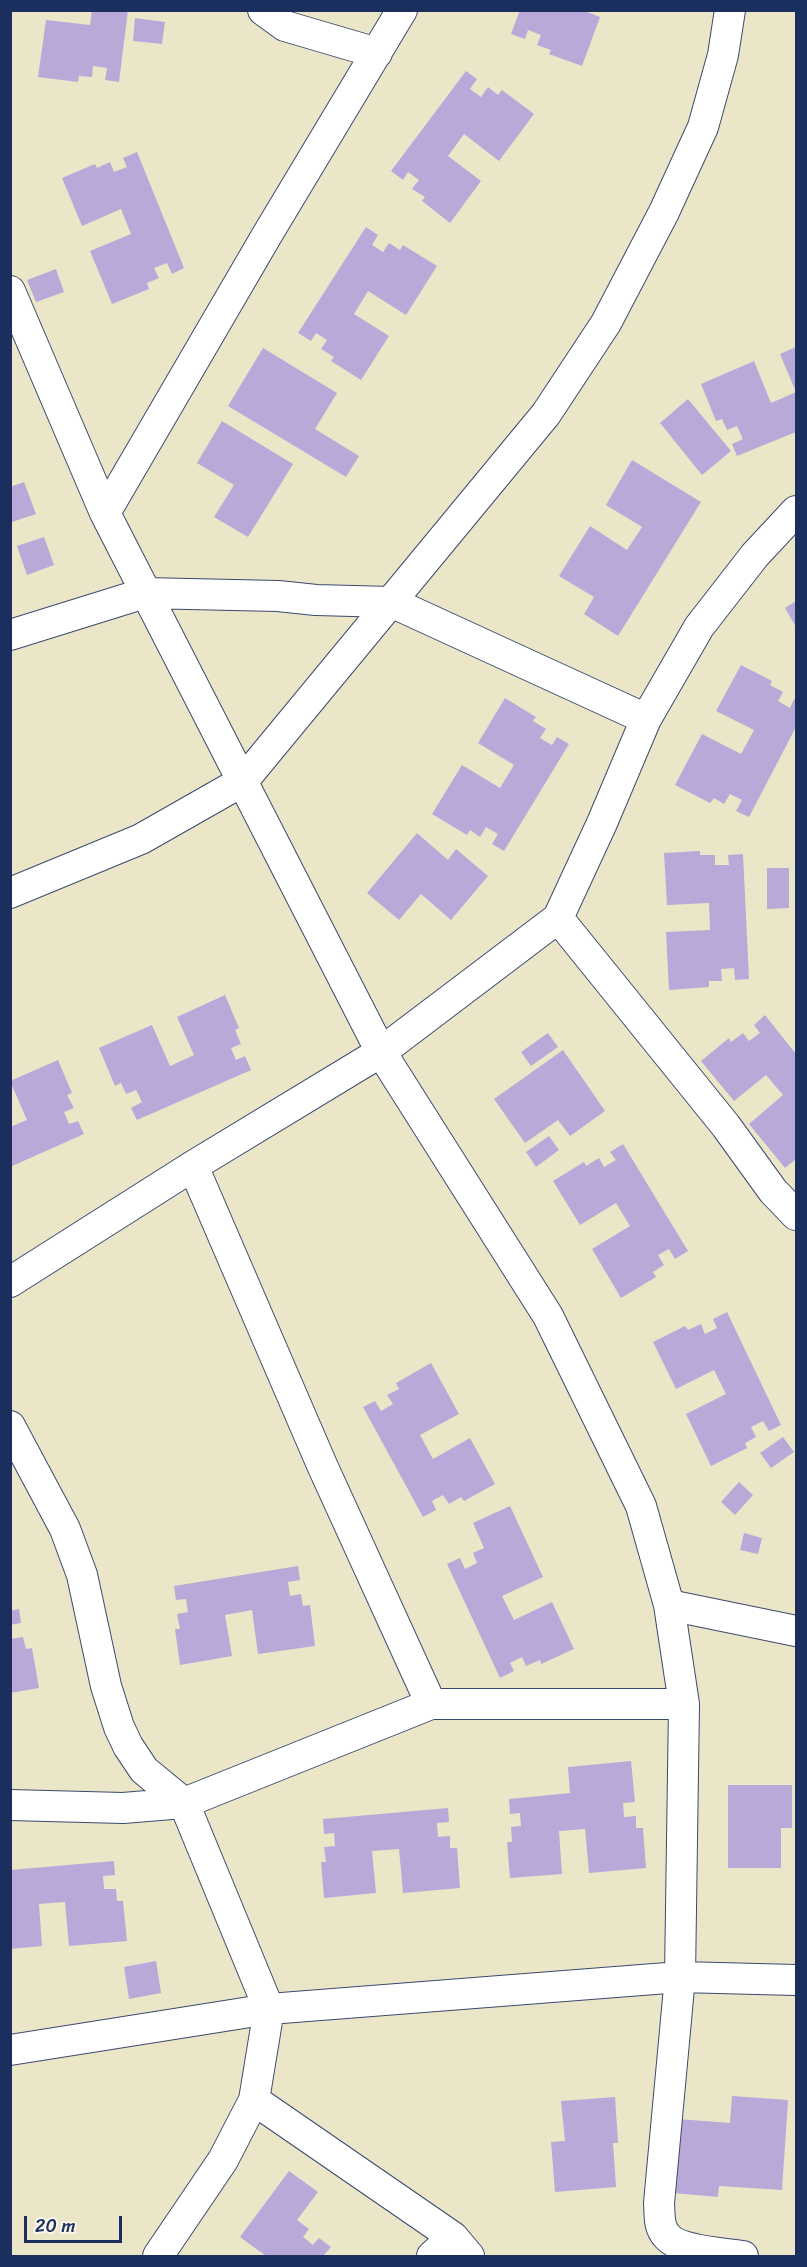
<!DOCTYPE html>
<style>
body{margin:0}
#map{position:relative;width:807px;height:2267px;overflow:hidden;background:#ece6c8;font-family:Sriracha,sans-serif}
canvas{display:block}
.frame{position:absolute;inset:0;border:12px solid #1b2f5e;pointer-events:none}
.scale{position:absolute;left:24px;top:2216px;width:98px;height:27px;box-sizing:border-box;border:3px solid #1b2f5e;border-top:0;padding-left:8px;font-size:18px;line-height:21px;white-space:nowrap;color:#1b2f5e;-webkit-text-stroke:4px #fbf7ec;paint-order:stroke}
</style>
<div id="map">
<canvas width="807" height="2267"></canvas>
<div class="frame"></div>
<div class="scale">20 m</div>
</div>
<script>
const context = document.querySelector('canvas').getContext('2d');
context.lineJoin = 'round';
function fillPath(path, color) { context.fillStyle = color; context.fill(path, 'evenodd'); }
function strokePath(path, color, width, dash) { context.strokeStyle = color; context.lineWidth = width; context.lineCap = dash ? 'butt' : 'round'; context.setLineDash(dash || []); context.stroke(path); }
fillPath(new Path2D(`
 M92 10H128L119 82 105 80 107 68 93 66 92 77 79 76 78 82 38 77 46 20 90 25Z
 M520 10H582L600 17 582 66 549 54 551 50 537 45 541 35 528 30 525 39 511 34Z
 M135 18 165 22 162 44 133 41Z
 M466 71 477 79 470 89 481 97 488 87 498 95 502 90 534 114 499 161 464 134 448 156 481 181 450 223 422 201 425 197 412 189 419 180 408 172 403 180 391 171Z
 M137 152 184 268 172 274 167 263 154 268 159 278 147 283 149 289 112 304 90 251 131 234 121 209 82 226 62 178 95 164 97 168 110 162 114 172 127 167 123 158Z
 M366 227 378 235 372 245 383 252 389 243 400 250 403 245 437 266 406 315 368 291 354 314 389 336 361 380 331 361 334 357 321 349 327 340 316 333 311 341 298 333Z
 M56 269 64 292 36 302 27 280Z
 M796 347V432L737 456 732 444 743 439 737 426 727 430 722 419 716 421 701 384 754 361 771 403 796 392 780 354Z
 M263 348 337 393 315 429 359 456 346 477 228 406Z
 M688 399 731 451 702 475 660 423Z
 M222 421 293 464 248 537 214 517 234 485 197 463Z
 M632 460 701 502 618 636 584 614 594 597 559 576 590 526 627 550 642 527 606 505Z
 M24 482 36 514 12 522 10 487Z
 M44 537 54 565 27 575 17 546Z
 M796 601V627L785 608Z
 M741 665 772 681 770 685 783 692 778 701 790 708 794 699 796 701V727L749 817 736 811 742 800 730 794 724 804 714 798 710 803 675 785 702 734 741 754 754 730 716 711Z
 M505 698 536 717 533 721 546 729 540 738 552 745 557 737 569 744 504 851 492 844 498 834 486 827 480 837 470 830 467 835 432 814 462 765 500 788 514 765 478 743Z
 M417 833 448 860 456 849 488 876 451 920 421 894 399 920 367 893Z
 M700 851V855H715V865H729L728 855 743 854 749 979 735 980 734 968 721 969 722 981H709V987L669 990 666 932 710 930 709 903 667 905 664 853Z
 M767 868H789V908L767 909Z
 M225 995 239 1028 235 1030 241 1044 231 1048 236 1060 245 1056 251 1070 137 1120 131 1108 142 1102 136 1090 126 1094 121 1083 115 1086 99 1048 152 1025 170 1066 194 1055 177 1017Z
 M765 1015 796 1054V1159L785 1168 749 1124 783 1095 766 1075 734 1101 701 1061 729 1038 731 1042 743 1033 749 1041 760 1033 754 1025Z
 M548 1033 558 1047 531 1066 521 1052Z
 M563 1050 605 1111 570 1136 558 1120 525 1143 494 1099Z
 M58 1060 72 1093 67 1095 74 1108 64 1112 69 1124 78 1121 84 1134 10 1167V1127L27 1120 10 1081Z
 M549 1136 559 1150 536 1167 526 1152Z
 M623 1144 688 1251 675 1259 669 1249 658 1255 664 1265 653 1272 656 1277 621 1298 592 1249 630 1226 616 1203 580 1225 553 1181 584 1162 586 1166 599 1158 604 1167 616 1160 610 1152Z
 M727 1312 781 1425 769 1431 763 1421 751 1427 756 1437 745 1443 747 1448 711 1466 686 1414 726 1394 714 1370 676 1389 653 1342 685 1326 688 1330 701 1324 705 1334 717 1328 713 1319Z
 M431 1363 459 1414 420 1435 433 1459 470 1438 495 1484 464 1501 461 1497 449 1504 443 1495 432 1501 436 1510 423 1517 363 1407 375 1401 381 1411 393 1404 387 1395 399 1389 396 1383Z
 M783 1437 794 1452 771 1468 760 1453Z
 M739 1482 753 1495 735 1515 721 1502Z
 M510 1506 543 1577 502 1596 514 1620 552 1602 574 1649 541 1664 540 1660 526 1666 522 1657 510 1663 514 1671 500 1678 447 1564 460 1558 465 1569 477 1563 473 1553 484 1548 473 1523Z
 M744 1533 762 1538 758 1554 740 1550Z
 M298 1566 300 1580 288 1582 290 1596 301 1594 303 1606 310 1605 315 1646 258 1654 252 1610 225 1615 232 1656 180 1665 175 1629H180L177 1614 188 1612 186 1599 176 1600 174 1586Z
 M19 1609 21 1623 10 1625V1611Z
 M23 1637 26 1649 32 1648 39 1688 10 1693V1639Z
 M631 1761 635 1802 623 1803 624 1817 636 1816V1828H643L646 1868 589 1873 585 1829 559 1831 562 1874 510 1878 507 1842H512L511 1827 521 1826 520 1813 510 1814 509 1799 570 1793 568 1767Z
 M728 1785H792V1828H781V1868H728Z
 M448 1808 449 1822 437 1823 438 1837 450 1836V1848H457L460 1888 403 1893 399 1849 372 1851 376 1893 324 1898 321 1862H326L324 1847 335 1846 334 1833 324 1834 323 1819Z
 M114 1861 115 1875 103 1876 104 1889H116L117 1901H123L127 1941 69 1946 65 1902 39 1904 42 1946 10 1949V1870Z
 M156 1961 161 1993 129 1999 124 1967Z
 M732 2096 788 2100 782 2190 719 2186 718 2197 673 2193 678 2119 730 2123Z
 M615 2097 618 2143H613L616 2187 555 2192 551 2142 565 2141 561 2101Z
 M289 2171 318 2192 297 2220 309 2229 303 2237 313 2245 319 2238 331 2247 323 2256H266L240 2237Z`), '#b9a9d9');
const minor = new Path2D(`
 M263 10 285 26 377 53
 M10 291 105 513 381 1052 548 1316 641 1506 669 1605 684 1704 680 1977 659 2203C660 2214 658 2226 666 2235 677 2251 724 2253 743 2256
 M105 513 267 235 402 10
 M10 635 145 593 278 596 316 600 391 602 646 719
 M10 893 141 839 243 781 546 414 606 323 664 212 703 127 723 55 730 10
 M558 918 726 1126 773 1191 796 1215
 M193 1166 322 1465 431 1704
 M10 1282 193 1166 381 1052 558 918 602 823 646 719 699 627 755 555 796 511
 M10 1426 65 1529 82 1575 106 1686 119 1727 128 1746 144 1770 184 1803 269 2009 254 2100 223 2160 158 2256
 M669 1605 796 1631
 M10 1805 123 1808 184 1803 431 1704H684
 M10 2050 269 2009 680 1977 796 1980
 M254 2100 453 2237 469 2256
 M432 2256 453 2237`);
strokePath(minor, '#3a4a6e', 32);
strokePath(minor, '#fff', 30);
</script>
